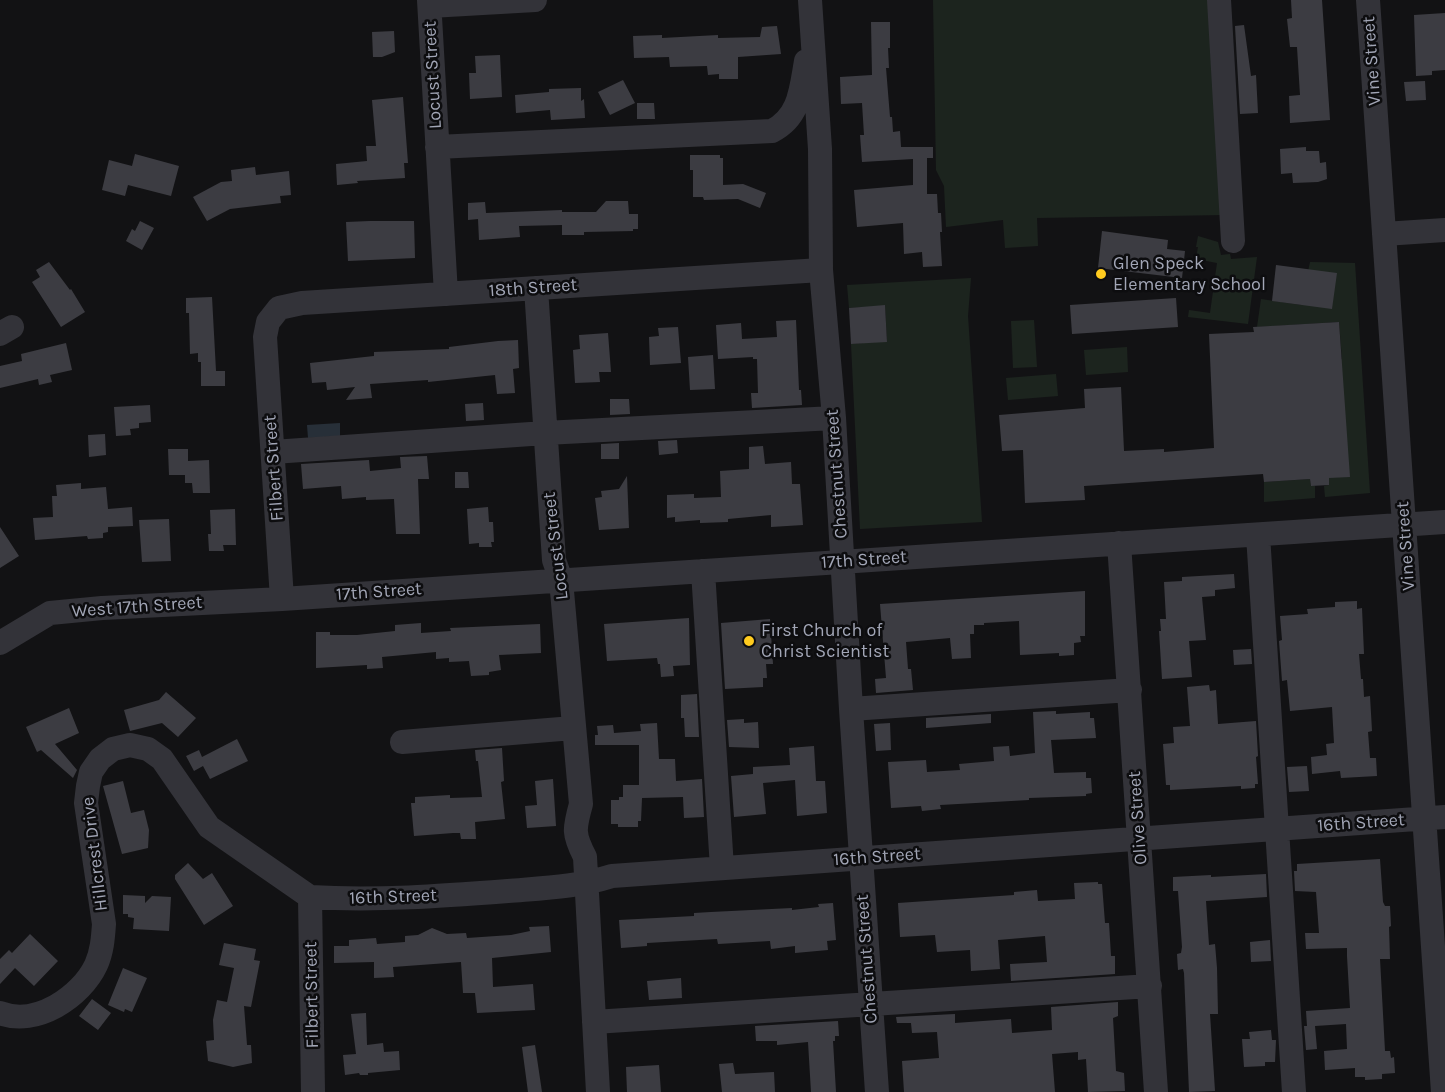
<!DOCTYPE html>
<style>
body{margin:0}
canvas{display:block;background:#121214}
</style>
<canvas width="1445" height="1092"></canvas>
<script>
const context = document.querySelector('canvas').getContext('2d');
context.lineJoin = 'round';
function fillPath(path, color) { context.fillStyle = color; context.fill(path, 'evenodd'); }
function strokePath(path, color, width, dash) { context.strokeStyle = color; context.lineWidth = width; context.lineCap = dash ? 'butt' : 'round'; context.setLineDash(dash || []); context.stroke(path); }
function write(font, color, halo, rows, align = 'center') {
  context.font = font + ' Karla,sans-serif'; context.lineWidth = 5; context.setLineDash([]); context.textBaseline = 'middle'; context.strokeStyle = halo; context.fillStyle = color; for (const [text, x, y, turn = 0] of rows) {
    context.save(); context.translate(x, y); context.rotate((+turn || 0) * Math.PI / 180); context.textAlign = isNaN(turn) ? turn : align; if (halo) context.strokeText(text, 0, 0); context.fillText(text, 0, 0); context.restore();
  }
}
fillPath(new Path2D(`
 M933 0H1209L1224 215 1037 218 1038 246 1005 248 1003 220 946 227 944 186 936 170Z
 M1198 236 1218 242 1221 255 1230 254 1231 259 1257 257 1248 324 1188 317 1189 310 1210 313 1217 263 1196 259 1198 247H1196Z
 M1310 262 1355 263 1370 493 1325 497 1324 486 1329 485V478L1259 364 1342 359 1339 322 1257 327 1261 299 1301 305Z
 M971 278 968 316 982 522 860 529 851 344 887 341 885 306 849 308 847 285Z
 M1034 320 1037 367 1013 368 1011 321Z
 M1127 347 1128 372 1086 375 1084 350Z
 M1056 374 1058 396 1008 400 1006 378Z
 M1310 479 1311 486H1315V498L1264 502V482Z`), '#1c241e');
fillPath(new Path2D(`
 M340 423V436L308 438 307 425Z`), '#272f38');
fillPath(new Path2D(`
 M1291 0H1322L1330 120 1290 123 1289 96 1300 95 1297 47H1290L1287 19 1292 18Z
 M1445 13V70L1432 71V75L1416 76 1414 15Z
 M871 22H890V48H888L889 68H886L890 117H892L893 132 900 131 901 147H933V158H927V194H937L938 213H941L942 232H940L942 266 923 267 922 252 904 254 903 223 857 227 854 190 913 185V159L862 162 860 135H864L862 103 841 104 840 77 872 75Z
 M1244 25 1251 76 1256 75 1258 113 1240 114 1235 26Z
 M777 26 781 54 738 57V79H719V74L708 75 707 66 670 67 669 57 634 58 633 36 662 35V38L718 35V38L760 37 762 27Z
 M394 31 395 52 382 57H373L372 32Z
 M500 55 502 97 470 99 469 73H476L475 56Z
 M623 80 635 103 610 115 598 92Z
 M1425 81 1426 100 1406 101 1404 82Z
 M581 88V101L584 99 585 118 551 120 550 110 516 113 515 95 549 92V89Z
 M403 97 408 163H404L405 178 357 181 358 183 337 185 336 164 367 161 366 146H376L372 100Z
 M637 103H654L655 119H637Z
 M1306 147V151H1319L1320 163 1326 162 1327 179 1318 182 1293 183 1292 173 1281 174 1280 149Z
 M135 154 179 166 171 196 128 185 125 196 102 190 109 160 132 166Z
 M690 155H720V158H723V185L743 184 766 193 760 208 738 199 704 200 703 197H693V170H690Z
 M255 167 256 175 289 171 291 195 280 196 281 203 230 209 207 221 193 197 221 182 232 181 231 170Z
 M606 201H628L629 214H638V229H633V231L584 232V235H562V225L519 226 520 237 479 240 478 219 468 220V203L485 202 486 213 562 210V212H596Z
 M140 221 154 228 142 250 126 241 132 229 135 231Z
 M370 221H414L415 258 348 261 346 222Z
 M1102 231 1168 240 1167 249 1185 251 1182 278 1098 268Z
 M49 262 70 290 71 289 85 312 61 327 32 282 40 277 36 270Z
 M1276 265 1337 273 1332 309 1272 301Z
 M212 297 216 371H225V386H201V362H198V353L190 354 189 313H186V298Z
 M1176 298 1178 327 1072 334 1070 305Z
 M885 305 887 342 851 344 849 308Z
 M796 320 799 390H801L802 405 752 408 751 393H758L757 359H753V357L718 359 716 325 741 323 742 339 777 337 776 321Z
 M1339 322 1350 477 1329 478V485L1311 486 1310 479 1264 482 1263 474 1084 486 1085 500 1025 503 1023 450 1002 451 999 415 1085 408 1084 389 1121 387 1124 451 1164 449V452L1214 448 1209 334 1254 332 1253 327Z
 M678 327 681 363 650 365 649 337 659 336 658 328Z
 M608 333 611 372H599L600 382 575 383 573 350 580 349 579 335Z
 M518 340 519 368 513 369 515 393 497 394 495 375 428 382V380L370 384 372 398 346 400 355 387 327 390 326 382 312 383 310 363 374 356V352L449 349V347L498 341Z
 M66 343 72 370 50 375 52 382 39 385 38 379 0 388V366L22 361 21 354Z
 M713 355 715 389 690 390 688 357Z
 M610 399H629L630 414 610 415Z
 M483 403 484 420 466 421 465 404Z
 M150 405 151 422 139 423V428L130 429 131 435 116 436 114 407Z
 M105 434 106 455 89 457 88 435Z
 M677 440 678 453 659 455 658 441Z
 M619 443V459H601V444Z
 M763 446 765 464 791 462 792 484H800L803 525 771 527V515L728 519V522L700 523V520L675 522V517L667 518V495L694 494V498L721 497 720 471 749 469V447Z
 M168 449H188V461L209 460 210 493H193L192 483H185V475H169Z
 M427 456 429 479H418L420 534H396L394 499 366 500V497L342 499 341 486 303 489 301 464 369 460 370 471 401 468 400 457Z
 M455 472H468L469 488H455Z
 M627 476 629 528 599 530 595 498 602 497 601 491 619 489Z
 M81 483V489L106 487 108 509 132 507 133 526 108 527V532L103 533V538L88 539 87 536 35 540 33 518 53 517 52 496H57L56 485Z
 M488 507 489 522H493L494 542H491L492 547H479V543L469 544 467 509Z
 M235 509 236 545H223L224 551H209L208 534H211L210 510Z
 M169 519 171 561 142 562 139 520Z
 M0 527 19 556 0 568Z
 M1234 574 1235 588 1215 590V596L1202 597 1206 640 1189 641 1192 677 1162 679 1159 631H1161L1160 619H1166L1164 582 1182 581V577Z
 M1085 591V636H1080L1081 642 1074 643V655L1059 656V653L1020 655 1019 621 984 623V625H974V634H970L971 658 952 659 950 638 906 642 908 669H911L913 690 876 693 875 679 886 678 880 604Z
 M1357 601V609L1362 608 1364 654H1359L1361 679H1363L1364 697 1370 696 1372 731 1368 732 1370 758H1376L1377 776 1341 778 1340 771 1312 774 1311 757 1327 755 1326 744 1334 743 1332 707 1290 711 1287 680 1282 681 1279 641 1282 640 1280 616 1308 614 1307 609 1335 607V602Z
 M689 618 690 665 673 666 674 676 661 677 660 664H658L657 658 607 661 604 624Z
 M770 619 773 664H766L767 678H763V687L725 689 721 623Z
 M421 623V633L451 631 450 628 540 624 541 653 499 655 501 670 489 672V675L471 676 469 661 449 662V658L436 659V652L382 657 383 668 367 669V665L316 668V632H330V635H357L395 631V625Z
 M1251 649 1252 664 1234 665 1233 650Z
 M1209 685 1210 691 1216 690 1218 724 1256 721 1258 756 1256 757 1258 784H1255V788L1241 789V786L1170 790V785H1166L1163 744 1174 743 1173 727 1190 726 1187 687Z
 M166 692 196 718 178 737 162 723 130 731 124 710 159 700Z
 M697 694 699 737H685L684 718H681V695Z
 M69 708 79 733 55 744 77 770 73 778 41 750 37 752 26 727Z
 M1056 711V714L1090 712V718H1094L1096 738 1051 740 1054 773 1086 772V778H1091L1092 793 1086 794V796L1029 798V800L940 805 941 809 922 811 921 806 891 808 888 762 926 760 927 772 960 770 959 764 994 761 993 747 1009 746 1010 756 1035 753 1033 712Z
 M991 714V723L926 728V718Z
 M744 719V723L758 722 759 748 729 747 727 720Z
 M657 723 659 759H675L676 781 702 779 704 817 684 818 683 797 642 798 641 821H638V827H618V824H611V800H619V797H623V785H639V745H595V735H598L597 726 613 725 614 733 641 731 640 724Z
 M890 723 891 750 876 751 874 724Z
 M237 739 248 761 210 779 203 766 194 771 186 756 199 750 202 757Z
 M814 746 816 781H825L827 813 797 816 795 780 763 783 766 814 734 817 731 776 753 774V767L790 765 789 748Z
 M502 748 504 781 501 782 505 819 475 822 476 839H461L460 833H453L414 836 411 803H415V797L450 795V798L482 797 478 761H476L475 750Z
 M1307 766 1309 791 1289 792 1287 767Z
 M553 779 556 826 527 828 525 806 537 805 535 781Z
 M123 781 131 813 144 810 149 830 148 848 122 854 103 786Z
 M1380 859 1383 902 1385 906H1390L1391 926 1389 927 1390 959H1380L1385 1051H1390L1391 1058 1394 1057 1395 1073 1382 1074V1079L1365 1080V1077H1355V1068L1325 1070 1324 1051 1347 1049 1346 1024 1315 1026 1317 1049 1306 1050 1304 1026H1307L1306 1011 1350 1008 1347 956V948L1306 949 1305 933H1319L1316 892 1295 891 1294 871H1297V864Z
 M188 863 203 879 212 873 233 906 204 925 175 879V875Z
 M1266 874 1267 897 1206 901 1209 945 1215 944 1217 968 1218 1014H1210L1215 1091 1189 1092 1184 973 1183 969 1178 970 1177 954 1181 953 1182 947 1178 891H1173V877L1211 875V877Z
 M1098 882V884H1102L1105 923H1109L1111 956H1115V974L1011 981 1010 964 1047 962 1045 936 998 940 1000 969 971 971 970 950 937 952 935 935 900 937 898 903 1014 895V892L1037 890 1038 901 1075 899 1074 883Z
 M123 895 145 896V903L152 896 171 897 169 931 133 929 134 918 128 917V914H123Z
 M833 903 836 940 827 941 828 950 795 953V946L771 949 770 941 718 944 717 939 647 943V946L621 948 619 920 694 916V913L711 912 792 908V910L819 907 818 904Z
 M549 926 551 952 492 958 493 987 533 984 535 1010 477 1013 475 993H463L461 962 393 967 394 977 374 978V962L334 963V946H349V940L376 938 377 944 405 942V936L418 935 432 928 447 934 466 933 467 938 511 935 530 931 529 927Z
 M30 934 58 961 34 986 15 968 0 984V959L9 950 12 953Z
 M1270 940 1271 961 1251 962 1250 942Z
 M224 943 256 949 254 960 260 961 251 1007 244 1006 247 1045H251L252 1063 233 1067 208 1061 206 1041 214 1040 213 1020 217 1000 227 1002 234 968 219 965Z
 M123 968 147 978 132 1012 125 1009 124 1012 108 1005Z
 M681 978 682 998 649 1000 647 981Z
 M92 999 111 1013 98 1030 79 1016Z
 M1118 1002V1016L1113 1018 1116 1071 1124 1073 1125 1091 1088 1092 1086 1059 1078 1060V1052L1052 1054 1055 1092H904L902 1061 939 1058 937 1032 912 1033 911 1023H897L896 1017 955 1014V1023L1011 1019 1012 1033 1052 1030 1051 1007Z
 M366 1013 367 1045 383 1043 384 1052 399 1051 400 1070 368 1073V1075H360L359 1073 345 1075 343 1055 356 1054 351 1014Z
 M838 1021 839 1036H835V1041H833L836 1092H811L808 1042 777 1045V1041H756L755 1026Z
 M1271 1030 1272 1040H1276L1275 1062H1265V1066L1244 1067 1242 1039H1250L1249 1032Z
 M535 1045 542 1092H528L522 1047Z
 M733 1063 735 1074 774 1072 775 1092H722L719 1064Z
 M659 1065 661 1092H627L626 1067Z`), '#3c3c42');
strokePath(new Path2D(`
 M429 0 446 294
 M810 0 820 149 821 270 834 418 851 709 877 1092
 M1219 0 1233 241
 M1368 0 1443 1092
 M430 6 535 0
 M437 147 772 131C800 117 801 89 806 61
 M1384 234 1445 230
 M536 288 554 560 561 580 581 804C574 829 573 834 585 857L598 1092
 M0 334 12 327
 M273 452 545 433 834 418
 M1258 535 1294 1092
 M1119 543 1156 1092
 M703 571 722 868
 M282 599 265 337 268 322 279 308 302 303 821 270
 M0 643 50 613 102 608 282 599 1445 522
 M851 709 1130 690
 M402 742 573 728
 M310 897C376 901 442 896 508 891 544 888 577 887 612 876L1445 817
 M310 897 313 1092
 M0 1013C36 1027 81 997 96 965 102 952 103 938 104 924L86 803 88 786 91 772 100 759 113 749 130 745 148 749 162 759 209 827 310 897
 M594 1022 1150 986`), '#333339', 24);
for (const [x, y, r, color] of [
 [1101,274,6,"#ffcb1f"],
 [749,641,6,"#ffcb1f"]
]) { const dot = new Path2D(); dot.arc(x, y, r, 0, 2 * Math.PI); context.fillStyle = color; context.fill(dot); strokePath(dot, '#0d0d0f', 2); }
write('18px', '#a2a6b6', '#0d0d0f', [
 ["Vine Street",1372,61,-94],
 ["Locust Street",433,75,-93],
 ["18th Street",533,288,-4],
 ["Filbert Street",274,468,-94],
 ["Chestnut Street",837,474,-94],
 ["Locust Street",556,546,-97],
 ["Vine Street",1406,546,-94],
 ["17th Street",864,560,-4],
 ["17th Street",379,592,-4],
 ["West 17th Street",137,607,-4],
 ["Olive Street",1138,818,-94],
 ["16th Street",1361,823,-4],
 ["Hillcrest Drive",95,854,-97],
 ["16th Street",877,857,-4],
 ["16th Street",393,897,-2],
 ["Chestnut Street",867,959,-94],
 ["Filbert Street",312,995,-91]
]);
write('18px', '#a2a6b6', '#0d0d0f', [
 ["Glen Speck",1113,264],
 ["Elementary School",1113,285],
 ["First Church of",761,631],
 ["Christ Scientist",761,652]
], 'left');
</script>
